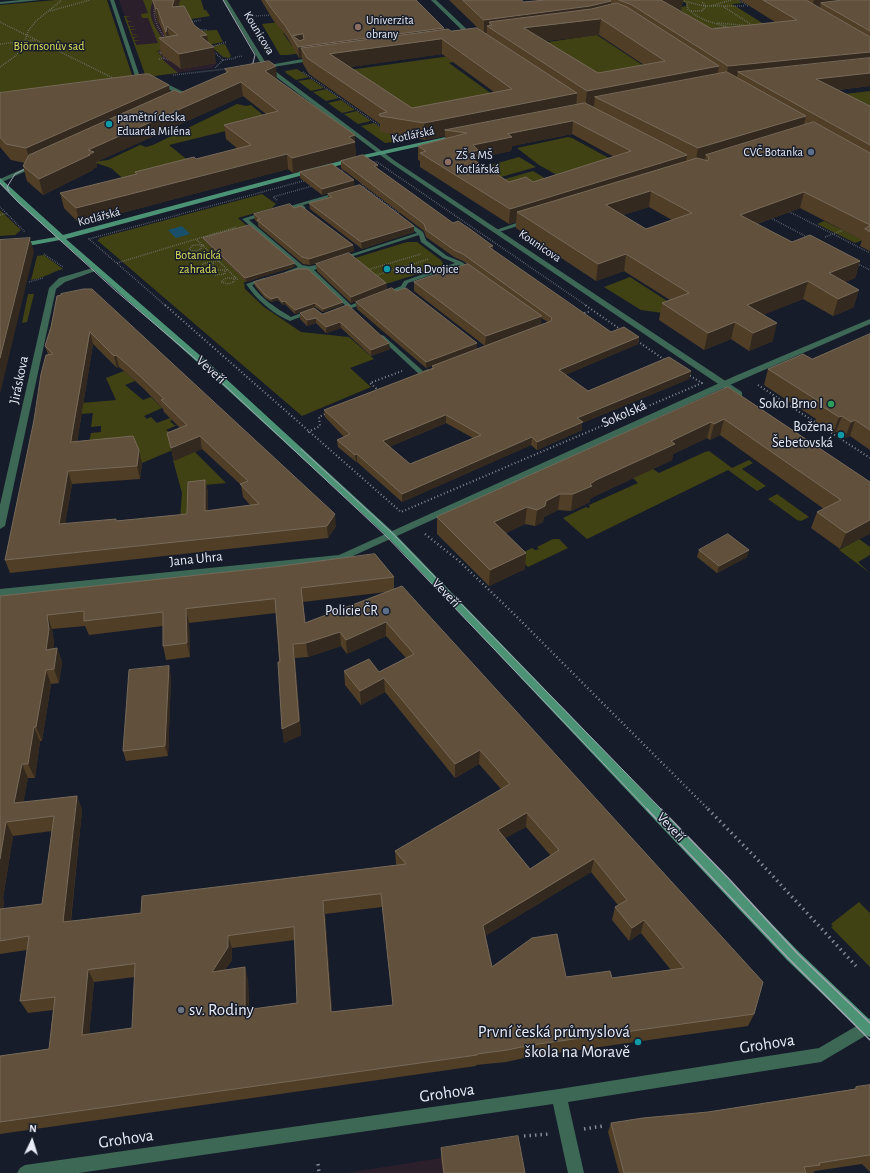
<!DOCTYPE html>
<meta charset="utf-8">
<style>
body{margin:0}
#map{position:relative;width:870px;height:1173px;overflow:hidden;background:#171c2a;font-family:"Alegreya Sans",sans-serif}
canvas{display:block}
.north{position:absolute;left:12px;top:1121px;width:40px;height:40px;-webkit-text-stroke:3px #171c2a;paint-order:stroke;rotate:4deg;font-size:11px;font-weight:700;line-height:16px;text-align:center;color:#e8ecf6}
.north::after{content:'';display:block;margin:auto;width:14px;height:18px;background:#e8ecf6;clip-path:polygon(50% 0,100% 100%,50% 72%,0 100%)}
</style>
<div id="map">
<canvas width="870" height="1173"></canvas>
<div class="north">N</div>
</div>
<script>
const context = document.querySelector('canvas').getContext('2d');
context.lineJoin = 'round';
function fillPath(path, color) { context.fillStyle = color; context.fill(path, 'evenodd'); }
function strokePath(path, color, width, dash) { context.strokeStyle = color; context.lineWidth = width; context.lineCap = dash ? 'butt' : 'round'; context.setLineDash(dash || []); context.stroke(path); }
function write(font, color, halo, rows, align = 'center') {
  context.font = font + ' "Alegreya Sans",sans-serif'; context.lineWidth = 3; context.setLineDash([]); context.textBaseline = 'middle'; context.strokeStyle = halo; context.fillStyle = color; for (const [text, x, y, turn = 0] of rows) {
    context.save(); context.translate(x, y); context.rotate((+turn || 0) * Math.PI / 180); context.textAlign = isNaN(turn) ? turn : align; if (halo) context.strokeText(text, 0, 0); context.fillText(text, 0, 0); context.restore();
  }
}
fillPath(new Path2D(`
 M119 0H180L178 7 217 63 212 68 146 77Z
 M516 1147 521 1173H346L441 1158Z`), '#2b1f2c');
fillPath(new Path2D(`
 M56 0H107L133 78 0 97V5Z
 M143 0H154C143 16 161 37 171 48L157 51 163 58 159 59H162L178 73 146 77 124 16H131L126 17 127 19H133H127L128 21H134L128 22V24H135H129V26H136L130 27V29H137L131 30V32L138 31 132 32V34H139L132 35 133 37 140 36 134 38V40H141L135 41V43H142H136V45L158 43 148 18H142L141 14 148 13Z
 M180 0H201L204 10H206L210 16 186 20 178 7Z
 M679 0H738L742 3 732 4 775 31 721 37 677 8 686 6V3Z
 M281 22 288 32 283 33 292 46 305 45 334 49 287 55H280L262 24Z
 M255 23 272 52H265L249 25Z
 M193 25 198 31 217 30 223 42 202 46Z
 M597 35 659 76 595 89 527 45Z
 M225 44 231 56 229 58 223 57 213 48 216 45Z
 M450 56 456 61 449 63 496 97 419 121 349 70Z
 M297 69 309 77 296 80 286 73 285 71Z
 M311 79 324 88 311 91 298 81Z
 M326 89 339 98 326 101 313 92Z
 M870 91V126L811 98Z
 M341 100 355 110 342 113 328 103Z
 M237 104 246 106 251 105 263 115 241 120 246 126 169 145 195 166 127 182 111 168 93 162 108 160 140 145 146 147 153 145Z
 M357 111 371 121 358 124 344 114Z
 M374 123 400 141 385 143 361 126Z
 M568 137 572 138 618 163 566 180 539 165 517 148Z
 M519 157 536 167 487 181 470 171Z
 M533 171 548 180 510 191 495 182Z
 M262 194 276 204 272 208 238 218 294 267 244 282 245 289 264 307 301 332 349 337 374 359 350 368 371 387 302 416 97 240 100 239 99 238Z
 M0 210 21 230 15 235 0 236Z
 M824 221 863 240 855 243 817 224Z
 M407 242H417L442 261 443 264 440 267 386 284 355 258Z
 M44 255 63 269C52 272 42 279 31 280L37 256Z
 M630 277 692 317 641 310 604 287Z
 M28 294H34L27 322 22 323Z
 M124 371 135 381 125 385 143 400 151 397 162 408 144 416 147 419 151 417 157 423 170 418 172 420 170 421 174 425H177L166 430 171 433 175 449 142 463 136 449 89 443 91 433 101 432V426L91 427 93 413 80 414 82 403 116 400 106 378Z
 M709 451 732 468 749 460 753 463 742 469 766 486 757 491 728 470 587 539 563 518 586 507 588 508 590 507 589 505 638 483 633 478 653 469 659 473 705 452Z
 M195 452 226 483 194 486V492L208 491V492L190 494V502L208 501V517L180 519 182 493 173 460Z
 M777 494 809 517 801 521 797 520 768 499Z
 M553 539H559L568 548 528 567 516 556 532 548 535 550 539 549 537 547Z
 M859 539 870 547V555L858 562 870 573 839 550Z
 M859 902 870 913V967L831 927 833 926 831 924Z`), '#414213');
fillPath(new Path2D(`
 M182 226 190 234 176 238 168 230Z`), '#18506c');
strokePath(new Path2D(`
 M157 0C150 14 157 28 166 39
 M680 0 704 6H744
 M739 0 748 6
 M687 3 688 9C700 21 717 24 733 28
 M711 6 731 0
 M724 7 755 27
 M50 11 90 0
 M691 11H702L706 6 702 2
 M254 16 271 15
 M0 22 115 79
 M190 22 201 20
 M717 23 752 26
 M709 29 726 27
 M201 34 202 30H207
 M0 44 35 40
 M210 47 227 42
 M213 51 223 60 215 68
 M163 52H159L165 57
 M235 57 243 56
 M164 58 176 63
 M159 59 164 58
 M223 60 236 58
 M0 67 14 57 23 48 28 31 36 21 62 0
 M303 72 383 128
 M173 75 234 68
 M360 181 365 188 399 213
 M277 200 273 197 312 186
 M0 207 25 232
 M788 211 870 253
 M0 215 7 213
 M769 217 809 238
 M825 237 843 230
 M197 240 238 280
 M201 246V249C197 251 193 252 189 249L193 245H204
 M44 254 63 267
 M209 254 210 256C205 259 202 260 197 257L201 253H212
 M117 263 236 227
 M213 263V266L209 268 201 267 204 263 220 261
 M856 263 870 270
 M367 270 421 254
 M225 271V274L216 275 213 273 217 270H228
 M374 276 429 259
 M234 279V282L228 284 221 282 226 278H237
 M29 282 43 278
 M166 306 89 239 373 162H377L587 306`), '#868a96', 1.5, [0.5, 1.5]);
strokePath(new Path2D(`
 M165 305 401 512 702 383 672 365 585 305
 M581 314 591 311
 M758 385 870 458
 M379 391 370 383 402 371
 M308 432 320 426 319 417 327 413`), '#868a96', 2, [1, 2.5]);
strokePath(new Path2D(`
 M425 534 459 561 513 613 709 810`), '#868a96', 2.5, [1, 3]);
strokePath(new Path2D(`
 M708 809 757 859 856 966
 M584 1129 603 1126
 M524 1136 549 1134
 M318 1164 319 1173`), '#868a96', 3.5, [1.5, 4]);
fillPath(new Path2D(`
 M335 193 340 194 303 205 306 208 305 209H301L298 207 283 211 280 209Z
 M264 212 266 213V215L249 220 302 265C315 269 318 261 329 262V264L314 270 351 305 366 299 368 300V302L352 308H348L309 271H299L285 274V272L298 267 242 219Z
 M406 220 423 232 426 240 447 256 462 262 473 270V272H469L459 265 408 283 405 288 386 296 384 295V293L401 286 404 281 455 263 443 258 421 242 419 235 344 259 339 258 417 233 404 223 403 222Z
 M264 278 267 280 266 281 252 285C262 299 276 308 291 317L309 310 311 311V313L290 321C273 314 256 299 246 284Z
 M382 335 384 336 423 371 428 369H432V371L424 375H420L380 338V336Z`), '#3d6856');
fillPath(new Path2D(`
 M21 0H40L0 4V2Z
 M110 0H114L142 83 137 82Z
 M431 0H436L475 37V39H471Z
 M314 57 316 58V60L261 69 258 67Z
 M157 81 167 84 192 96 187 97 155 84 154 83Z
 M34 164 39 165 0 183V179Z
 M528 219 530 220V222L496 233 493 231Z
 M96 267 98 268V270L65 282 56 289 5 526 0 529V505L49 288 59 278Z
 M870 319V324L741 380 344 560 0 597V589L339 555 735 376Z
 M870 1018V1033L821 1062 568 1102 584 1173H568L553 1104 79 1173H17L20 1168 25 1165 559 1089 819 1048Z`), '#3d6856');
fillPath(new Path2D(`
 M223 0H227L267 65 395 161 742 392V396H736L391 163 263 67Z`), '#3d6856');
fillPath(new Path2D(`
 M455 135 458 137 457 138 366 158 66 239 211 365 393 532 797 950 870 1020V1037L865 1035 787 960 387 536 205 369 60 240 33 245 0 246V242L33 241 56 237 19 203 0 184V178L63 235 363 155Z`), '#4c9376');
strokePath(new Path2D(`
 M223 0 255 55 253 63 242 70
 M0 183 18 202 116 291 205 367 386 536 648 810
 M9 191 7 187 15 174 33 165
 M301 449 392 533 662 810`), '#a2a6b2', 1);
strokePath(new Path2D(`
 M647 809 788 958 870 1040
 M661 809 730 880 797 953 870 1023`), '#a2a6b2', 1.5);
fillPath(new Path2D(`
 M153 0H180L178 7 208 42 216 63 181 69 161 54 159 38 165 37 159 22 158 24 155 12Z
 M261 0H416L444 28V29L451 31H481L449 0H521L524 2 545 0H683L681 11H680L712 29 775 22 740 0H870V86L838 90 870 106V251L860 246 862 240 800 208 757 224 792 242 860 261 855 278 845 282 854 307 833 316 803 299 762 315 773 341 749 351 731 339 704 350 659 320 662 303 670 300 624 271 596 281 516 228V222L509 224 420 167V161L418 160V146L445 139V136L425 140 380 132V124L309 74 303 64 302 58H299L287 37 273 20ZM599 35 644 65 598 73 545 41ZM442 54 494 92 412 108 350 67ZM572 134 614 157 533 182H509L478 162V158L511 151 512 146ZM649 207 672 220 646 229 623 215Z
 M225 69 277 79 356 150V156L293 173 288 169 80 224 64 208 60 193 136 174 135 172 196 159 238 149 226 139 224 125 266 114 243 96 96 162 97 167 93 169V170L43 195 27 181 23 166 25 163 11 160 0 147V93H180L226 73Z
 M341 161 378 169 453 223 493 246V251L611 332 639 337 638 344 565 375 588 391 691 371 689 379 582 423V430L537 450 531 445 402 502 357 462H356L338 447 337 440 344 437 325 417 324 410 432 368V366L442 362 426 368 357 309 356 302 477 349 485 346 414 291V282L467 264 463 261 454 257 426 237 424 231 341 168ZM541 318 548 322 541 325ZM446 423 473 438 410 464 389 447Z
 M300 172 355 186 414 226V232L362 249 310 209 309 203 328 198V194L345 189 322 195 300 178Z
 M294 208 353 245 354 251 310 265 303 264 258 226V223L255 220 254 214Z
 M203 238 295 263V266L246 282 204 241Z
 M316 264 386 283 387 290 351 303 317 271Z
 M254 282 343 302V305L323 312 315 307 295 314 285 304 283 305 278 300 272 302 265 298 255 286Z
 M57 296 336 526 328 538 10 573 5 560 48 354 45 346 51 327ZM93 344 117 368 119 367 124 371 144 389 163 409 164 412 180 428 167 433 174 461 202 449 241 485 243 497 250 505 208 511V492L205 480 187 514 116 521 65 524 72 484 140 479 142 463 139 450 77 442Z
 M348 305 390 349 371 356 341 328 326 333 316 323 307 326 300 319V313L322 314Z
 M870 334V450L850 436 845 438 836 432 833 433 815 421 816 419 764 385 768 369 812 359Z
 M728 387 870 482 840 549 811 528 817 512 824 509 720 435 710 440 707 438 673 454 672 460 593 497 590 499V502L571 511 558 510 544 517 543 522 535 526 525 524 506 533 525 569 489 586 437 534V517Z
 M699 550 747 557 717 573 697 557Z
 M394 577V589L754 1014 748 1026 529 1057 506 1062 476 1065V1066L0 1134V1056L49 1049 53 1010 28 1013 20 1001 27 950 0 954V596ZM386 592 305 623 303 602ZM276 613 284 743 301 735 295 658 308 657 341 646 347 654 386 636 406 658 379 672 344 671 345 685 361 705 385 692 455 778 479 764 501 789 395 851 396 864 397 865 141 913 71 921 82 810 77 796 23 802 28 778H35L40 741H42L51 684 59 683 62 662 57 648 53 649 54 643 52 629 85 626 89 635 163 626V646L166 660 190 657 189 623ZM526 827 551 856 530 869 505 838ZM52 831 42 904 3 909 4 901 3 898 13 836ZM591 872 618 905 615 907 612 920 629 941 641 933 671 970 612 978 566 977 492 967 485 936ZM382 907 393 1005 332 1012 325 914ZM295 940 297 1003 249 1010 248 979 225 970 232 960V948ZM135 977 132 1028 89 1034 94 982Z
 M171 676 168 756 126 761 123 751Z
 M870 1085V1172L862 1164 815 1171 813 1173H619L608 1132 611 1123 708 1112 854 1089 856 1087Z
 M441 1148 525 1173H443L441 1158Z`), '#503e26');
fillPath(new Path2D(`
 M174 0H180L174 22 172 7Z
 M661 0H683L681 11 659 13Z
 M814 0H870L821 3 819 11 811 12Z
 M611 1 610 14 492 25 489 22V28L487 26V33H484V20Z
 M157 8 159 22 158 24 156 9Z
 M601 19 599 35 523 44 524 28Z
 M167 26 170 41 168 46 166 32Z
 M444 28V39H442V54L331 70 330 54 301 48 302 58H299L298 47Z
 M303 34 304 45 293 36Z
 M207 35 209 48 214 47 216 63 181 69 179 54 200 36Z
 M870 52V65L738 72 736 79 726 81 728 66Z
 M276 66 277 79 265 71Z
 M719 66 716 82 595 97 594 106 585 108 587 91Z
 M870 73V86L812 93 816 79Z
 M241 82 243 96 96 162 97 167 93 169V170L43 195 39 179 88 150Z
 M169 85 171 100 31 164 26 148Z
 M577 93 576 110 445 130V136L425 140 424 123Z
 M806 116 802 133 709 157 706 155 704 163 695 165 698 148Z
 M573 121 572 134 512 146 511 151 478 158V163L464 154 473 145 508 134Z
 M355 135 356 156 293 173 292 158 349 137Z
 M287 154 288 169 80 224 76 208Z
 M687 155 685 169 517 212 516 222 509 224 510 209Z
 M378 165V172L374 166Z
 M354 180 355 186 322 195V189Z
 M651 191 649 207 604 221 606 205Z
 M804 192 800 208 737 231 740 215Z
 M414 226V232L362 249 361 242Z
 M30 238 34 252 0 394V358Z
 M353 245 354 251 310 265 309 259Z
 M493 246V253L489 247Z
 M626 254 624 271 596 281 598 264Z
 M860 261 855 278 824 290 829 273Z
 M295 263V266L246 282 245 278Z
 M808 281 803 299 743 323 747 305Z
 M386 283 387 290 351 303V297Z
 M859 290 854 307 833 316 838 299Z
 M278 297V300L272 302 271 299Z
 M285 301V304L283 305 282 302Z
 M343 302V305L323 312V309Z
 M315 303V307L295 314V310Z
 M542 316 541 326 485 346 486 336Z
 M316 318V323L307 326V320Z
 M340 322 341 328 326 333V327Z
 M735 322 731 339 704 350 708 333Z
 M777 323 773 341 749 351 753 333Z
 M90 332 93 344 75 455 71 442Z
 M639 337 638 344 558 378 559 370Z
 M389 343 390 349 371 356V350Z
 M477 343V350L426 368V362Z
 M116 355 119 367 117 368 114 356Z
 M691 371 689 379 582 423V430L537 450V442L577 418Z
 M446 415V423L384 449 383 441Z
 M842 416 836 432 833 433 839 417Z
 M724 419 720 435 710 440 714 424Z
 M855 420 850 436 845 438 851 422Z
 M711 422 707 438 673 454 672 460 593 497 590 499V502L571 511 573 494 596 480 671 441Z
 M200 436 202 449 174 461 171 448Z
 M532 437 531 445 402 502V494Z
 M139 450 142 463 140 479 137 466Z
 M357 454V462H356L355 455Z
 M68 471 72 484 63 537 59 524Z
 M205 480 208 492V524L205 511Z
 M560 494 558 510 544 517 543 522 535 526 537 510 546 501Z
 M527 507 525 524 494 538V522Z
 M335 514 336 526 328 538 327 526Z
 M870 520V534L840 549 846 533Z
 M749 550 747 557 717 573 719 566Z
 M526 553 525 569 489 586 490 570Z
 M186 609 189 623 190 657 187 643Z
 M47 615 52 629 54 643 51 664 46 650Z
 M386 622V636L347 654 346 640Z
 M340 632 341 646 308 657 306 643Z
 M293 644 295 658 301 735 284 743 282 729Z
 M57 648 62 662 59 683 54 669Z
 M169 666 171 676 168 756 165 746Z
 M46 670 51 684 42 741 36 727Z
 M384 678 385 692 361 705 360 691Z
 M34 727 40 741 35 778 28 764Z
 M480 750 479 764 455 778V764Z
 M22 764 28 778 21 817 14 803Z
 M77 796 82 810 69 935 63 922Z
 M527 813 526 827 497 843 498 830Z
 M6 822 13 836 3 898 4 901 1 922 0 921V859Z
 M594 859 591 872 482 938 483 926Z
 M323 901 325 914 333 1024 331 1012Z
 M644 920 641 933 629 941 632 928Z
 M228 936 232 948V960L216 984 212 972Z
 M245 967 248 979 249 1022 245 1010Z
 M88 970 94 982 88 1047 82 1035Z`), '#33291e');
const building = new Path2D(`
 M153 0H174L172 7 184 6 194 25 207 35 200 36 214 47 179 54 159 38 178 35 167 26 166 32 157 8 156 9Z
 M266 0H416L444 28 298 47 286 27 272 9ZM303 34 304 39 300 41 293 36Z
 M463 0H521L524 2 545 0H610L611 1 590 6 484 20Z
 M619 0H661L712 29 797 20 763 0H806L870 37V52L728 66 632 5Z
 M843 0H870V31L821 3Z
 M617 3 627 7 719 66 587 91 487 26 492 25 489 22 591 9ZM601 19 665 61 598 73 524 28Z
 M477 28 577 93 424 123 380 116 379 114 387 112 307 58 301 48 448 29 451 31ZM442 39 512 89 412 108 330 54Z
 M870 58V73L816 79 870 106V145L738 72Z
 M269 61 276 66 265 71 355 135 349 137 355 142 292 158 287 154 76 208 60 193 137 174 135 172 194 157 196 159 251 145 224 125 278 111 241 82 88 150 94 152 88 155H90L39 179 23 166 29 155 175 90 180 93 228 72 225 69Z
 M727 72 806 116 698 148 595 97Z
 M144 74H149L169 85 26 148 6 144 0 137V93Z
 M585 103 687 155 510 209 420 153 426 151 418 146 467 133 445 130ZM573 121 631 151 533 182 526 177 509 182 464 154 478 150 473 145 512 137 508 134Z
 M814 122 870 153V225L804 192 740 215 792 242 810 235 860 261 829 273 859 290 838 299 808 281 747 305 777 323 753 333 735 322 708 333 662 303 689 293 626 254 598 264 517 212 697 158 708 161 709 157 706 155ZM651 191 692 213 646 229 606 205Z
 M363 155 378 165 374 166 424 202 453 223 458 221 470 229 493 246 489 247 611 332 624 327 639 337 559 370 588 391 669 357 691 371 577 418 583 422 537 442 532 437 402 494 357 454 355 455 337 440 350 434 324 410 434 368 432 366 551 321 552 318 463 254 454 250 426 230 424 224 341 161ZM446 415 481 435 410 464 383 441Z
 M332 164 354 180 322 189 300 172Z
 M360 185 414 226 361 242 309 203 332 197 328 194Z
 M290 204 294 208 301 206 353 245 309 259 302 257 257 220 260 219 254 214Z
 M250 225 295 263 245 278 203 238Z
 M870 226V232L865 229Z
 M30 238 0 358V240Z
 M349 253 386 283 351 297 316 264Z
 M468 264 542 316 486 336 414 282Z
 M298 269H308L343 302 323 309 315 303 295 310 285 301 282 302 278 297 271 299 265 295 254 282Z
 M392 288 396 291 406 288 477 343 426 362 356 302Z
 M84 289H92L335 514 327 526 5 560 34 420 41 374 46 355 53 354 45 346 51 327 57 296 61 295V294ZM90 332 114 356 116 355 121 359 141 377 164 399 161 400 187 425 167 433 171 448 200 436 248 481 240 484 259 504 205 511V480L188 482 187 514 116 521V519L59 524 68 471 137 466 139 450 133 436 71 442Z
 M348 305 389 343 371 350 340 322 326 327 316 318 307 320 300 313 314 308 322 314Z
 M870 334V430L855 420 851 422 842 416 839 417 820 405 823 404 768 369 803 354 812 359Z
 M728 387 870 482V520L846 533 817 512 841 500 724 419 714 424 711 422 671 441 675 444 596 480 590 484 592 486 573 494H560L546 501 545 506 537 510 527 507 494 522 526 553 490 570 437 517Z
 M728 534 749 550 719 566 699 550Z
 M375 554 394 577 301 588 305 623 402 586 763 982 754 1014 531 1045 507 1050 477 1054V1055L0 1122V1056L49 1049 55 997 20 1001 29 936 0 941V909L42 904 54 816 6 822 0 859V596L274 567ZM275 599 280 662H278L282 729 299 721 293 644 306 643 340 632 346 640 386 622 414 654 379 672 369 659 344 671 360 691 384 678 455 764 480 750 510 784 395 851 406 864 142 896 141 913 63 922 77 796 14 803 22 764H28L34 727H36L46 670 54 669 57 648 46 650 49 629 47 615 84 611V621L163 612V646L187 643 186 609ZM527 813 559 850 530 869 498 830ZM594 859 627 900 615 907 632 928 644 920 684 968 612 978 610 971 566 977 557 934 532 938 492 967 483 926ZM381 894 393 1005 331 1012 323 901ZM294 927 297 1003 245 1010V967L212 972 228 947V936ZM135 964 132 1028 82 1035 88 970Z
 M169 666 165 746 123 751 129 670Z
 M870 1085V1156L869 1155 819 1163 820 1165 804 1167 806 1173H624L611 1123 643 1118 708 1112 856 1089V1087Z
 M518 1136 525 1173H444L441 1148Z`);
fillPath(building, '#61513c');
strokePath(building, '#766959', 1);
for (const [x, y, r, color] of [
 [358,27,4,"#8d6e63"],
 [109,124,4,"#0f9aa8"],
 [811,152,4,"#5c6f8a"],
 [448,162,4,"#8d6e63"],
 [387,269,4,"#0f9aa8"],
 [831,404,4,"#2e9e5b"],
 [841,435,4,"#0f9aa8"],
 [386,611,4,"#5c6f8a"],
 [181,1010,4,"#6b7280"],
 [638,1042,4,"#0f9aa8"]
]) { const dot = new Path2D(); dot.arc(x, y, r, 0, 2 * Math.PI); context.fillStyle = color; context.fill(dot); strokePath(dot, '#171c2a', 1.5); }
write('12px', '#e8ecf6', '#171c2a', [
 ["Univerzita",366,20],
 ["obrany",366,34],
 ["pamětní deska",117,117],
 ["Eduarda Miléna",117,131],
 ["CVČ Botanka",803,152,"right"],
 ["ZŠ a MŠ",456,155],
 ["Kotlářská",456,169],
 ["socha Dvojice",395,269]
], 'left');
write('12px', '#e8ecf6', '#171c2a', [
 ["Kounicova",259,33,59],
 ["Kotlářská",413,135,-12],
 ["Kotlářská",99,217,-15],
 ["Kounicova",540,246,34]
]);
write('12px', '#dee05b', '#171c2a', [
 ["Björnsonův sad",49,46],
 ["Botanická",198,255],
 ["zahrada",198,269]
]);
write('14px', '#e8ecf6', '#171c2a', [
 ["Veveří",211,370,42],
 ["Jiráskova",19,380,-78],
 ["Sokolská",624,414,-24],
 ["Jana Uhra",196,559,-6],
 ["Veveří",446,593,46],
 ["Veveří",671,827,46]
]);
write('14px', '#e8ecf6', '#171c2a', [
 ["Sokol Brno I",823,404],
 ["Božena",833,427],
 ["Šebetovská",833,443],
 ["Policie ČR",378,611]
], 'right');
write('17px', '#e8ecf6', '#171c2a', [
 ["sv. Rodiny",189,1010],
 ["První česká průmyslová",630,1032,"right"],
 ["škola na Moravě",630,1052,"right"]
], 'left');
write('17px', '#e8ecf6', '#171c2a', [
 ["Grohova",767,1044,-9],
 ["Grohova",447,1093,-8],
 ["Grohova",126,1139,-8]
]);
</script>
